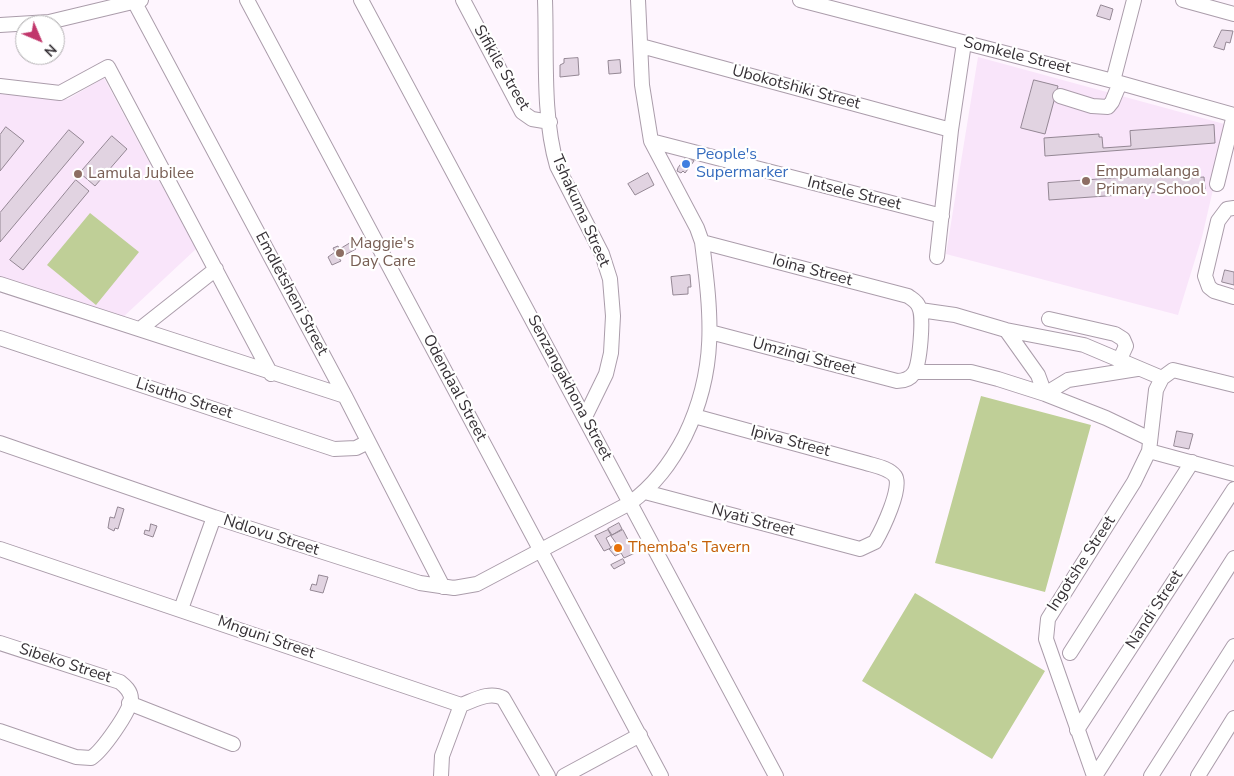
<!DOCTYPE html>
<style>
body{margin:0}
#map{position:relative;width:1234px;height:776px;overflow:hidden;background:#fef5fe;font-family:"Nunito Sans",sans-serif}
canvas{display:block}
.north{position:absolute;left:15px;top:15px;width:50px;height:50px;box-sizing:border-box;background:#fff;border:1px solid #afadaf;border-radius:50%;rotate:135deg;font-size:14px;font-weight:700;line-height:20px;text-align:center;color:#363136}
.north::after{content:'';display:block;margin:auto;width:18px;height:22px;background:#c1366b;clip-path:polygon(50% 0,100% 100%,50% 72%,0 100%)}
</style>
<div id="map">
<canvas width="1234" height="776"></canvas>
<div class="north">N</div>
</div>
<script>
const context = document.querySelector('canvas').getContext('2d');
context.lineJoin = 'round';
function fillPath(path, color) { context.fillStyle = color; context.fill(path, 'evenodd'); }
function strokePath(path, color, width, dash) { context.strokeStyle = color; context.lineWidth = width; context.lineCap = dash ? 'butt' : 'round'; context.setLineDash(dash || []); context.stroke(path); }
function write(font, color, halo, rows, align = 'center') {
  context.font = font + ' "Nunito Sans",sans-serif'; context.lineWidth = 4.5; context.setLineDash([]); context.textBaseline = 'middle'; context.strokeStyle = halo; context.fillStyle = color; for (const [text, x, y, turn = 0] of rows) {
    context.save(); context.translate(x, y); context.rotate((+turn || 0) * Math.PI / 180); context.textAlign = isNaN(turn) ? turn : align; if (halo) context.strokeText(text, 0, 0); context.fillText(text, 0, 0); context.restore();
  }
}
fillPath(new Path2D(`
 M978 57 1228 125 1202 237 1178 315 946 254Z
 M104 78 196 249 121 319 0 279V94L68 99Z`), '#f9e5fa');
fillPath(new Path2D(`
 M90 213 139 252 96 305 47 265Z
 M981 396 1091 425 1045 592 935 563Z
 M915 593 1045 671 992 759 862 681Z`), '#bfcf97');
const building = new Path2D(`
 M1101 5 1113 9 1110 20 1097 16Z
 M1222 30 1233 31 1230 43 1226 42 1224 50 1214 47Z
 M578 58 579 75 560 77V65L564 63V59Z
 M620 60 621 73 609 74 608 61Z
 M1034 80 1058 86 1045 134 1021 128Z
 M1214 125 1215 143 1045 156 1044 138 1099 134V137H1102L1103 148 1131 146 1130 131Z
 M6 127 24 141 0 171V135Z
 M69 130 84 142 0 242V213Z
 M112 136 127 149 95 186 80 173Z
 M687 156 694 161 685 173 683 171 681 173 677 171 678 168Z
 M648 173 654 185 635 195 628 184Z
 M1188 173V178L1204 177 1205 189 1049 200 1048 183Z
 M76 180 89 191 23 270 10 260Z
 M352 242 356 249 339 258 341 261 332 265 328 257 335 252 333 248 338 246 339 249Z
 M1225 270 1234 272V285L1222 282Z
 M690 275 691 287H688V294L673 295 671 277Z
 M1177 431 1193 434 1189 449 1174 446Z
 M118 507 124 509 118 529 115 528 114 531 108 528 109 522 110 517 114 518Z
 M619 523 622 529 612 535 608 529Z
 M151 524 157 526 153 537 144 534 145 530 149 531Z
 M608 530 611 535 606 538 611 548 604 551 595 536Z
 M623 530 635 553 624 558 621 553 615 556 609 549 616 543 611 536Z
 M623 559 625 563 614 569 611 565Z
 M319 575 328 577 323 593 310 590 312 584 316 585Z`);
fillPath(building, '#e1d3e1');
strokePath(building, '#948794', 1);
const minor = new Path2D(`
 M247 0 661 776
 M361 0 776 776
 M463 0 522 112 532 119 550 122
 M545 0C547 52 542 115 557 166L602 254 610 279 613 316 611 353 606 374 585 417
 M800 0 1113 81 1234 115
 M1183 0 1234 14
 M135 3 345 396 443 587
 M0 25 49 22 141 0
 M641 46 951 130
 M1113 81 1134 0
 M0 86 60 93 108 67 271 374
 M1060 96 1092 106 1108 107 1112 102 1120 83
 M651 141 942 216
 M1217 184 1234 115
 M1234 208 1227 209 1218 221 1205 276 1209 287 1214 291 1234 297
 M702 242 908 296C912 299 917 301 919 307 924 316 920 364 914 373 910 379 904 381 897 381L710 332
 M937 257 951 130 964 43
 M0 284 345 396
 M920 310 955 315 1006 330 1084 345 1162 378
 M1049 319 1115 334 1123 339 1126 346 1120 359
 M140 329 216 269
 M1006 330 1038 375 1045 394 1068 380 1137 369
 M0 338 334 449 356 448 368 442
 M915 372H971L998 379 1045 394 1106 418 1150 439
 M0 443 214 517 420 583 454 588 477 584 630 503C655 485 671 463 685 436 718 368 711 314 702 242L697 228 651 141 642 85 638 0
 M1149 451 1234 474
 M645 492 860 549 875 542C882 530 903 487 895 476 889 468 876 466 866 463L694 416
 M0 549 461 705
 M181 609 214 517
 M0 643 120 682C125 686 131 691 131 699 130 712 102 751 91 758L76 757 0 731
 M1070 653 1192 462
 M129 703 233 744
 M461 705C475 700 489 691 503 698L548 776
 M1077 730 1234 489
 M441 776 442 756 461 705
 M564 776 640 735
 M1094 776 1046 639 1048 619 1134 482 1149 451 1156 390 1162 378 1173 370 1234 385
 M1095 776 1234 558
 M1151 776 1234 646
 M1198 776 1234 718`);
strokePath(minor, '#ab9dab', 16);
strokePath(minor, '#fff', 14);
for (const [x, y, r, color] of [
 [686,164,5,"#3f7fe0"],
 [78,174,5,"#8d6e63"],
 [1086,181,5,"#8d6e63"],
 [340,253,5,"#8d6e63"],
 [618,548,5,"#e8710a"]
]) { const dot = new Path2D(); dot.arc(x, y, r, 0, 2 * Math.PI); context.fillStyle = color; context.fill(dot); strokePath(dot, '#fff', 2); }
write('16px', '#363136', '#fff', [
 ["Somkele Street",1017,56,14],
 ["Sifikile Street",501,68,60],
 ["Ubokotshiki Street",796,88,15],
 ["Intsele Street",854,194,14],
 ["Tshakuma Street",580,211,66],
 ["Ioina Street",812,271,15],
 ["Emdletsheni Street",291,294,62],
 ["Umzingi Street",804,357,15],
 ["Odendaal Street",454,388,62],
 ["Senzangakhona Street",569,388,62],
 ["Lisutho Street",184,399,18],
 ["Ipiva Street",790,442,15],
 ["Nyati Street",753,521,15],
 ["Ndlovu Street",271,536,18],
 ["Ingotshe Street",1082,564,-57],
 ["Nandi Street",1155,610,-57],
 ["Mnguni Street",266,638,19],
 ["Sibeko Street",65,664,18]
]);
write('16px', '#366cbe', '#fff', [
 ["People's",696,155],
 ["Supermarker",696,173]
], 'left');
write('16px', '#785e54', '#fff', [
 ["Empumalanga",1096,172],
 ["Primary School",1096,190],
 ["Lamula Jubilee",88,174],
 ["Maggie's",350,244],
 ["Day Care",350,262]
], 'left');
write('16px', '#c56008', '#fff', [
 ["Themba's Tavern",628,548]
], 'left');
</script>
